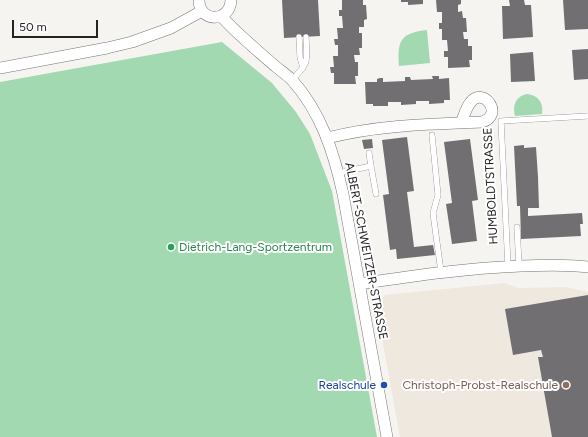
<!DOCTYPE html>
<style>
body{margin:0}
#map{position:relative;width:588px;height:437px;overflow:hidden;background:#f6f4f1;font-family:Figtree,sans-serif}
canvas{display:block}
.scale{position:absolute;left:12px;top:20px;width:86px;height:18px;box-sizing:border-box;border:2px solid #242322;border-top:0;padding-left:5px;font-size:12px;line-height:14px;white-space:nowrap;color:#242322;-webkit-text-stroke:3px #fff;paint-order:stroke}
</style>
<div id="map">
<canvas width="588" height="437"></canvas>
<div class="scale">50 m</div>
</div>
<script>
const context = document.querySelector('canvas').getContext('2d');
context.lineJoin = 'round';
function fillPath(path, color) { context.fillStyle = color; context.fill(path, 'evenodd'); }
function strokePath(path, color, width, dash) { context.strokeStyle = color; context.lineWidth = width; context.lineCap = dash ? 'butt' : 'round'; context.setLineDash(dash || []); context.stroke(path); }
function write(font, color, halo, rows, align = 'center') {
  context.font = font + ' Figtree,sans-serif'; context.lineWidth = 4; context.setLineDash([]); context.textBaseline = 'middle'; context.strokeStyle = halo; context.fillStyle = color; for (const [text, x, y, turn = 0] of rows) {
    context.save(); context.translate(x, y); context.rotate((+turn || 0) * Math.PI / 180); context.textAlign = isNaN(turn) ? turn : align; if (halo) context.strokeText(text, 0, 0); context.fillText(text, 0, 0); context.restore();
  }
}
fillPath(new Path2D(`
 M504 283 519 288 566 287 588 292V437H400L376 305 385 295Z`), '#efe8de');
fillPath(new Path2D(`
 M427 30 430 63 399 66C397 40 401 33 427 30Z
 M222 42 272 83 296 112 310 134 332 191 377 437H0V82Z
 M527 94C538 95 544 103 542 114L515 116C512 105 516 96 527 94Z`), '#a2d9b0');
fillPath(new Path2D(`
 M282 0H318L320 36 284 38Z
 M342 0H363V5H366L367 19 364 20V27H359V33H362V48H359L360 55H354L355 62H358V76H355L356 84H334V73H331L330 67H334L333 56H338V45H335L334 39H338L337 28H343L342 16H339V10H342Z
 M401 0H423V4L408 5V2H401Z
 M436 0H461V4L458 5V12L462 11 463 18H466L467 32H463L464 39H468V46H472V60H469L470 67 448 68V57H444V51H448L447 40H442V29H439V23H442V12H437Z
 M509 0H524L525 5H531L533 37 503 39 502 6H510Z
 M563 0H588V29L565 30Z
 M588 49V79L574 80 572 50Z
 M533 52 535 81 511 82 510 54Z
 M432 76H439V79L449 78 450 100H444V103L429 104V101H416V104L401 105V102H388V106H373V104H366L365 82H377V79L380 78H383V82L405 81V77H410L411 80 433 79Z
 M407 137 414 191 407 192 414 247 433 245 435 255 397 259 396 249 390 250 383 195 389 194 382 140Z
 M372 139 373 148 364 149 362 140Z
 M470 139 478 200 472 201 477 241 452 244 446 204 452 203 444 142Z
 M524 145V148L536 147 538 177 539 208H528V216L582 213 583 224H580L581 236 521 239 520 206H517L514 146Z
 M588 295V437H552L538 357H543L541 350 513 355 505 309Z`), '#716f71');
const service = new Path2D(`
 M299 37 300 57 303 68
 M292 80C310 61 307 62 306 37
 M432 135 438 195 433 213 441 272
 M369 153 371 166
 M339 173 371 166 376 194
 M517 227 519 266
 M508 266 501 121 588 116`);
const minor = new Path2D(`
 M199 0C199 23 230 23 231 0
 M221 16C237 34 257 50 275 66 281 71 287 75 292 80 321 112 334 153 343 194L387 437
 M0 68 107 48 132 42 171 28 202 11
 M327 138C377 125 430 124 482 122 505 115 483 85 470 103 466 108 464 116 461 123
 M359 284C413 276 466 268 521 266 543 265 565 264 588 267`);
strokePath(service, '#767472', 6);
strokePath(minor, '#767472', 12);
strokePath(service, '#fff', 5.5);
strokePath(minor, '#fff', 11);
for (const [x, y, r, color] of [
 [171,247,4,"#2e9e5b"],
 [384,385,4,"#1a4fb4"],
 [566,385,4,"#8d6e63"]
]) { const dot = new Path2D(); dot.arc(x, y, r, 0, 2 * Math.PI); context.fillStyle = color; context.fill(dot); strokePath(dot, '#fff', 1.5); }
write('12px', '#242322', '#fff', [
 ["HUMBOLDTSTRASSE",491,186,-93],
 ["ALBERT-SCHWEITZER-STRASSE",366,251,79]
]);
write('12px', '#27864d', '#fff', [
 ["Dietrich-Lang-Sportzentrum",179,247]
], 'left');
write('12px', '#164399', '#fff', [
 ["Realschule",376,385]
], 'right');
write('12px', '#785e54', '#fff', [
 ["Christoph-Probst-Realschule",558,385]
], 'right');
</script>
